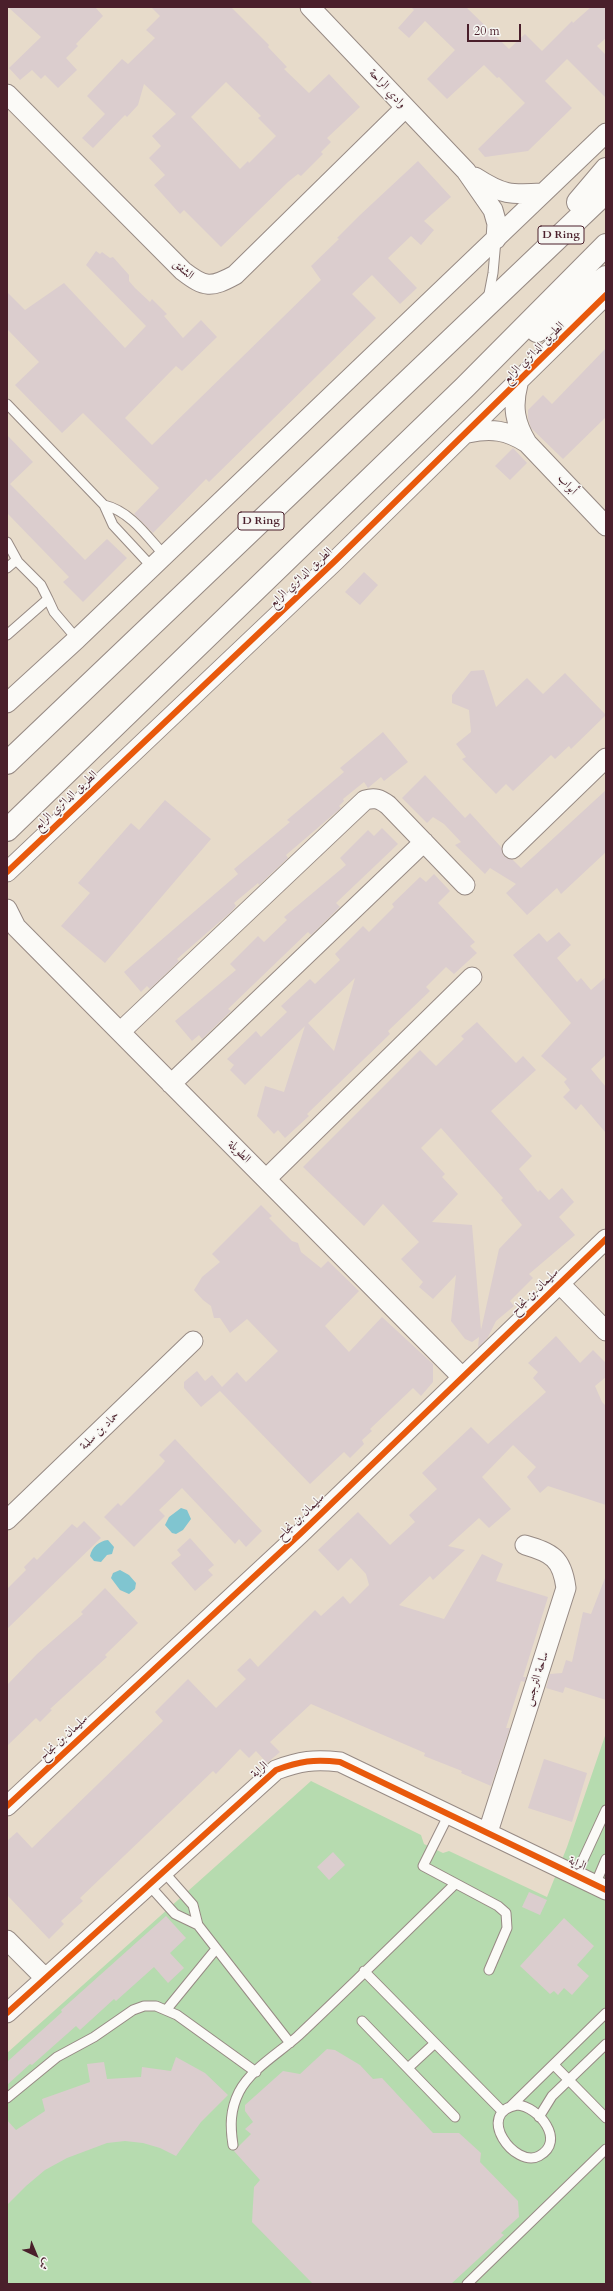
<!DOCTYPE html>
<meta charset="utf-8">
<style>
body{margin:0}
#map{position:relative;width:613px;height:2291px;overflow:hidden;background:#e7dbca;font-family:Cardo,Amiri,serif}
canvas{display:block}
.frame{position:absolute;inset:0;border:8px solid #4a1f2b;pointer-events:none}
.north{position:absolute;left:16px;top:2235px;width:40px;height:40px;-webkit-text-stroke:3px #f6f6f2;paint-order:stroke;rotate:136deg;font-size:11px;font-weight:700;line-height:16px;text-align:center;color:#4a1f2b}
.north::after{content:'';display:block;margin:auto;width:14px;height:18px;background:#4a1f2b;clip-path:polygon(50% 0,100% 100%,50% 72%,0 100%)}
.scale{position:absolute;left:467px;top:24px;width:54px;height:18px;box-sizing:border-box;border:2px solid #4a1f2b;border-top:0;padding-left:5px;font-size:12px;line-height:14px;white-space:nowrap;color:#4a1f2b;-webkit-text-stroke:3px #f6f6f2;paint-order:stroke}
</style>
<div id="map">
<canvas width="613" height="2291"></canvas>
<div class="frame"></div>
<div class="north">ش</div>
<div class="scale">20 m</div>
</div>
<script>
const context = document.querySelector('canvas').getContext('2d');
context.lineJoin = 'round';
function fillPath(path, color) { context.fillStyle = color; context.fill(path, 'evenodd'); }
function strokePath(path, color, width, dash) { context.strokeStyle = color; context.lineWidth = width; context.lineCap = dash ? 'butt' : 'round'; context.setLineDash(dash || []); context.stroke(path); }
function write(font, color, halo, rows, align = 'center') {
  context.font = font + ' Cardo,Amiri,serif'; context.lineWidth = 3; context.setLineDash([]); context.textBaseline = 'middle'; context.strokeStyle = halo; context.fillStyle = color; for (const [text, x, y, turn = 0] of rows) {
    context.save(); context.translate(x, y); context.rotate((+turn || 0) * Math.PI / 180); context.textAlign = isNaN(turn) ? turn : align; if (halo) context.strokeText(text, 0, 0); context.fillText(text, 0, 0); context.restore();
  }
}
fillPath(new Path2D(`
 M606 1733V2284H7V2053L311 1781 421 1835 424 1844 443 1853 449 1851 547 1897 567 1847Z`), '#b6dbaf');
fillPath(new Path2D(`
 M181 1508 187 1510 191 1519 183 1530 176 1534 172 1533 165 1525 169 1517Z
 M108 1540 114 1547 112 1554 107 1555 101 1562 94 1561 90 1556C92 1547 99 1541 108 1540Z
 M120 1570 129 1575 136 1583 135 1589 129 1594 120 1590 111 1578 113 1573Z`), '#80c5d0');
fillPath(new Path2D(`
 M8 7H95L103 16 76 44 78 46 66 58 77 70 58 88 45 75 41 79 32 70 20 80 9 68 41 37Z
 M151 7H231L269 45 268 47 287 67 284 69 309 93 329 74 360 107 327 138 331 142 321 152 323 154 301 176 298 174 288 182 221 247 184 210 180 214 154 185 165 175 149 158 161 146 152 136 176 114 144 84 138 105 127 117 125 115 93 148 82 138 105 114 87 96 122 59 128 64 155 38 146 30 160 16ZM226 82 261 116 258 118 276 136 249 163 248 161 240 169 191 117Z
 M411 7H466L509 49 525 34 542 51 572 21 573 23 591 7H606V38L597 46 606 55V98L567 59 545 81 572 108 528 151 485 157 478 149 525 103 499 77 497 78 484 65 447 99 427 79 455 50 425 21 409 38 398 28 414 10Z
 M418 161 451 197 424 221 434 230 421 245 411 236 388 258 417 288 400 304 372 275 352 294 376 318 209 482 206 479 153 533 134 514 159 488 83 413 62 433 15 385 39 362 7 329V292L25 310 64 283 125 348 146 326 86 265 96 251 100 254 102 252 110 258 113 257 129 275V281L135 288 150 302 152 299 167 314 164 316 183 338 201 320 217 337 182 371 176 366 125 418 152 445 321 280 311 266 339 239 337 238 360 215Z
 M606 348V417L563 459 531 428 528 418V410L543 395 552 404Z
 M7 435 33 462 10 484 85 560 107 539 127 558 83 602 63 582 69 577 7 513Z
 M513 448 527 463 510 480 495 466Z
 M364 572 378 585 360 605 345 592Z
 M484 670 496 707 527 678 543 694 565 673 606 715 571 749 569 746 555 759 551 755 513 791 506 784 496 794 462 759 466 757 456 744 471 732 469 710 452 703V695L471 671Z
 M383 732 408 762 384 781 381 777 368 788 364 782 343 799 344 801 339 806 341 808 286 855 288 858 259 885 258 883 234 903 236 906 232 911 177 959 179 961 150 989 147 986 141 992 124 972 238 874 234 869 290 822 287 820 344 772 340 768Z
 M425 775 465 818 470 813 501 847 504 856 513 860 521 868 606 790V852L561 894 557 888 527 915 506 893 516 884 490 868 485 874 455 845 461 842 444 824 433 817 427 823 402 798Z
 M165 800 211 839 105 963 61 926 90 893 78 883 131 823 139 830Z
 M382 828 398 844 336 903 340 907 311 935 308 932 228 1009 231 1011 202 1039 199 1035 192 1041 175 1021 236 970 230 964 258 936 264 942 287 920 284 917 346 865 340 858 368 830 374 836Z
 M434 874 450 891 438 903 475 942 470 946 477 953 454 974 446 967 426 987 430 991 388 1031 390 1034 307 1114 309 1116 285 1138 278 1130 274 1134 257 1116 265 1086 284 1092 305 1026 245 1085 230 1070 234 1065 227 1059 256 1031 261 1037 287 1012 281 1006 310 979 315 984 340 960 335 954 363 926 369 932 394 907 392 904 420 877 426 882ZM355 978 334 1051 308 1023Z
 M559 932 571 945 557 958 577 982 581 978 591 990 606 977V1055L591 1069 606 1087V1133L581 1104 576 1110 563 1097 570 1090 564 1082 567 1079 541 1056 571 1023 513 955 539 933 547 942Z
 M477 1022 516 1063 523 1056 536 1070 491 1111 532 1156 519 1169 538 1192 540 1190 549 1200 562 1188 574 1202 559 1217 575 1235 529 1274 533 1278 510 1301 514 1306 496 1321 488 1337 478 1348 479 1337 472 1342 465 1339 451 1321 456 1275 433 1299 419 1287 423 1282 401 1259 419 1242 383 1204 364 1226 303 1167 420 1050 436 1066 464 1039 461 1036ZM441 1128 503 1198 501 1200 522 1225 499 1249 481 1330 472 1225 432 1222 458 1194 442 1177 445 1174 421 1148Z
 M261 1205 272 1216 269 1218 292 1241 298 1243 301 1252 321 1268 328 1261 359 1291 325 1326 349 1352 382 1317 433 1364V1382L421 1396 413 1388 370 1429 372 1431 362 1440 364 1444 350 1458 344 1452 310 1484 220 1391 201 1407 184 1388V1382L197 1371 205 1381 212 1375 222 1387 237 1372 246 1382 278 1351 247 1319 230 1333 220 1318H214L211 1306 203 1300 194 1290 202 1277 220 1262 212 1254Z
 M556 1336 580 1363 593 1350 606 1363V1377L595 1386 602 1402 606 1406V1505L548 1486 540 1493 527 1477 536 1467 513 1445 482 1477 511 1509 489 1528 479 1518 448 1546 465 1550 433 1580 430 1576 399 1605 444 1619 482 1554 503 1564 496 1581 548 1597 523 1677H526L525 1682 521 1681 506 1728H510L491 1786 461 1773 462 1771 424 1756 425 1753 311 1704 270 1742 280 1752 267 1763 256 1751 249 1758 240 1749 216 1774 213 1771 80 1898 83 1901 61 1921 64 1924 49 1939 7 1895V1841L17 1832 32 1848 163 1721 155 1712 188 1679 216 1708 246 1679 237 1670 250 1658 258 1667 315 1610 321 1616 343 1596 350 1604 369 1585 366 1574 351 1558 338 1571 318 1550 358 1512 390 1545 415 1522 409 1515 437 1489 422 1473 471 1427 488 1444 546 1392 533 1378 538 1372 528 1363Z
 M175 1439 262 1531 246 1547 239 1539 235 1544 182 1488 159 1510 165 1516 134 1547 104 1517 118 1503 121 1506 161 1466 165 1461 159 1455Z
 M84 1521 101 1538 7 1629V1589L26 1570 24 1567 34 1557 37 1560 72 1524 77 1528Z
 M190 1538 214 1565 208 1570 213 1575 195 1591 171 1563 181 1555 177 1550Z
 M605 1578 606 1700 565 1687 563 1693 546 1688 550 1674 562 1673 566 1660 572 1662 583 1612 591 1614Z
 M105 1588 138 1623 105 1655 107 1657 50 1709 52 1710 40 1722 36 1718 7 1746V1685L37 1654 83 1614 81 1612Z
 M544 1759 587 1773 572 1822 528 1808Z
 M333 1852 345 1865 329 1880 317 1867Z
 M529 1892 547 1900 540 1915 522 1907Z
 M166 1916 186 1938 170 1953 184 1968 168 1983 154 1967 116 2001 114 1999 80 2030 76 2026 32 2065 30 2064 7 2085V2062L62 2012 61 2010Z
 M564 1918 594 1946 577 1965 589 1976 572 1995 564 1988 558 1995 554 1991 550 1994 520 1966Z
 M327 2049 335 2050 360 2065 373 2079 382 2078 433 2133H459L481 2153 480 2162 518 2201 519 2217 501 2233 504 2235 451 2284H313L252 2222 254 2187 260 2180 234 2151 251 2134 245 2129 253 2122 245 2111V2105L283 2071 300 2074Z
 M176 2057 205 2073 228 2095 201 2122 176 2156 160 2148 143 2143 125 2141 107 2143 67 2158 45 2170 26 2186 7 2205V2120L16 2130 45 2111 42 2099 90 2082 87 2064 104 2062 107 2079 141 2077 142 2067 171 2071Z`), '#dbcdce');
const lane = new Path2D(`
 M488 299 493 273 496 240
 M7 404 104 505 113 525 152 567
 M104 505C130 511 147 536 164 555
 M7 542 18 562
 M7 568 14 562H18L41 585 48 599
 M7 635 48 599 54 612 77 639
 M449 1814 423 1866 498 1906 506 1913 507 1928 489 1970
 M163 1871 193 1905 198 1925 290 2043
 M576 1875 606 1810
 M148 1884 175 1914 198 1925
 M595 1885 606 1859
 M364 1971 502 2111
 M167 2009 216 1949
 M362 2021 455 2117
 M554 2065 606 2118
 M408 2068 435 2043
 M7 2098 57 2057 94 2037 133 2010 144 2006H156L177 2015 256 2072
 M517 2105C538 2106 567 2141 539 2156 515 2169 474 2113 517 2105Z
 M511 2106 606 2013
 M539 2117 552 2096 606 2044
 M233 2145C230 2126 230 2110 239 2092 251 2069 279 2053 298 2036 351 1986 403 1935 455 1884
 M467 2284 606 2149`);
const street = new Path2D(`
 M310 7 466 171 493 210 497 224 496 239
 M7 94 183 271C205 288 211 288 235 275L405 108
 M475 177C503 195 510 195 542 193
 M518 384C512 407 515 423 527 443L606 526
 M468 433C491 428 507 430 527 443
 M7 703 77 639 606 133
 M512 849 606 758
 M7 872 336 560 606 295
 M7 909 16 927 462 1377
 M120 1032 365 800C375 797 380 799 388 805L465 885
 M171 1084 424 842
 M266 1179 472 977
 M560 1284 606 1331
 M7 1520 193 1341
 M7 1806 300 1534 606 1239
 M488 1832 566 1588C562 1558 552 1553 525 1545
 M7 1940 45 1978
 M7 2013 276 1770C300 1761 314 1759 340 1762L606 1890`);
const primary = new Path2D(`
 M578 202 606 169
 M537 331 606 277
 M7 763 606 192
 M7 830 465 387 606 245`);
strokePath(lane, '#978a84', 11);
strokePath(street, '#978a84', 21);
strokePath(primary, '#978a84', 24);
strokePath(lane, '#fbfaf7', 9);
strokePath(street, '#fbfaf7', 19);
strokePath(primary, '#fbfaf7', 22);
strokePath(new Path2D(`
 M7 872 336 560 606 295
 M7 1806 300 1534 606 1239
 M7 2013 276 1770C300 1761 314 1759 340 1762L606 1890`), '#e8590c', 6);
for (const [x, y, w] of [
 [561,235,46],
 [261,521,46]
]) { const box = new Path2D(); box.roundRect(x - w / 2, y - 9, w, 18, 3); context.fillStyle = '#f6f6f2'; context.fill(box); strokePath(box, '#4a1f2b', 1); }
write('bold 11px', '#4a1f2b', null, [
 ["D Ring",561,235],
 ["D Ring",261,521]
]);
write('12px', '#4a1f2b', '#f6f6f2', [
 ["وادي الراحة",387,89,47],
 ["الشفق",183,270,41],
 ["الطريق الدائري الرابع",534,353,-45],
 ["أبواب",567,485,47],
 ["الطريق الدائري الرابع",301,578,-43],
 ["الطريق الدائري الرابع",66,801,-43],
 ["الطويلة",239,1152,45],
 ["سليمان بن نجاح",535,1292,-44],
 ["حماد بن سلمة",100,1431,-44],
 ["سليمان بن نجاح",301,1517,-44],
 ["ساحة النرجس",537,1679,-72],
 ["سليمان بن نجاح",64,1738,-43],
 ["الراية",260,1770,-40],
 ["الراية",577,1864,26]
]);
</script>
